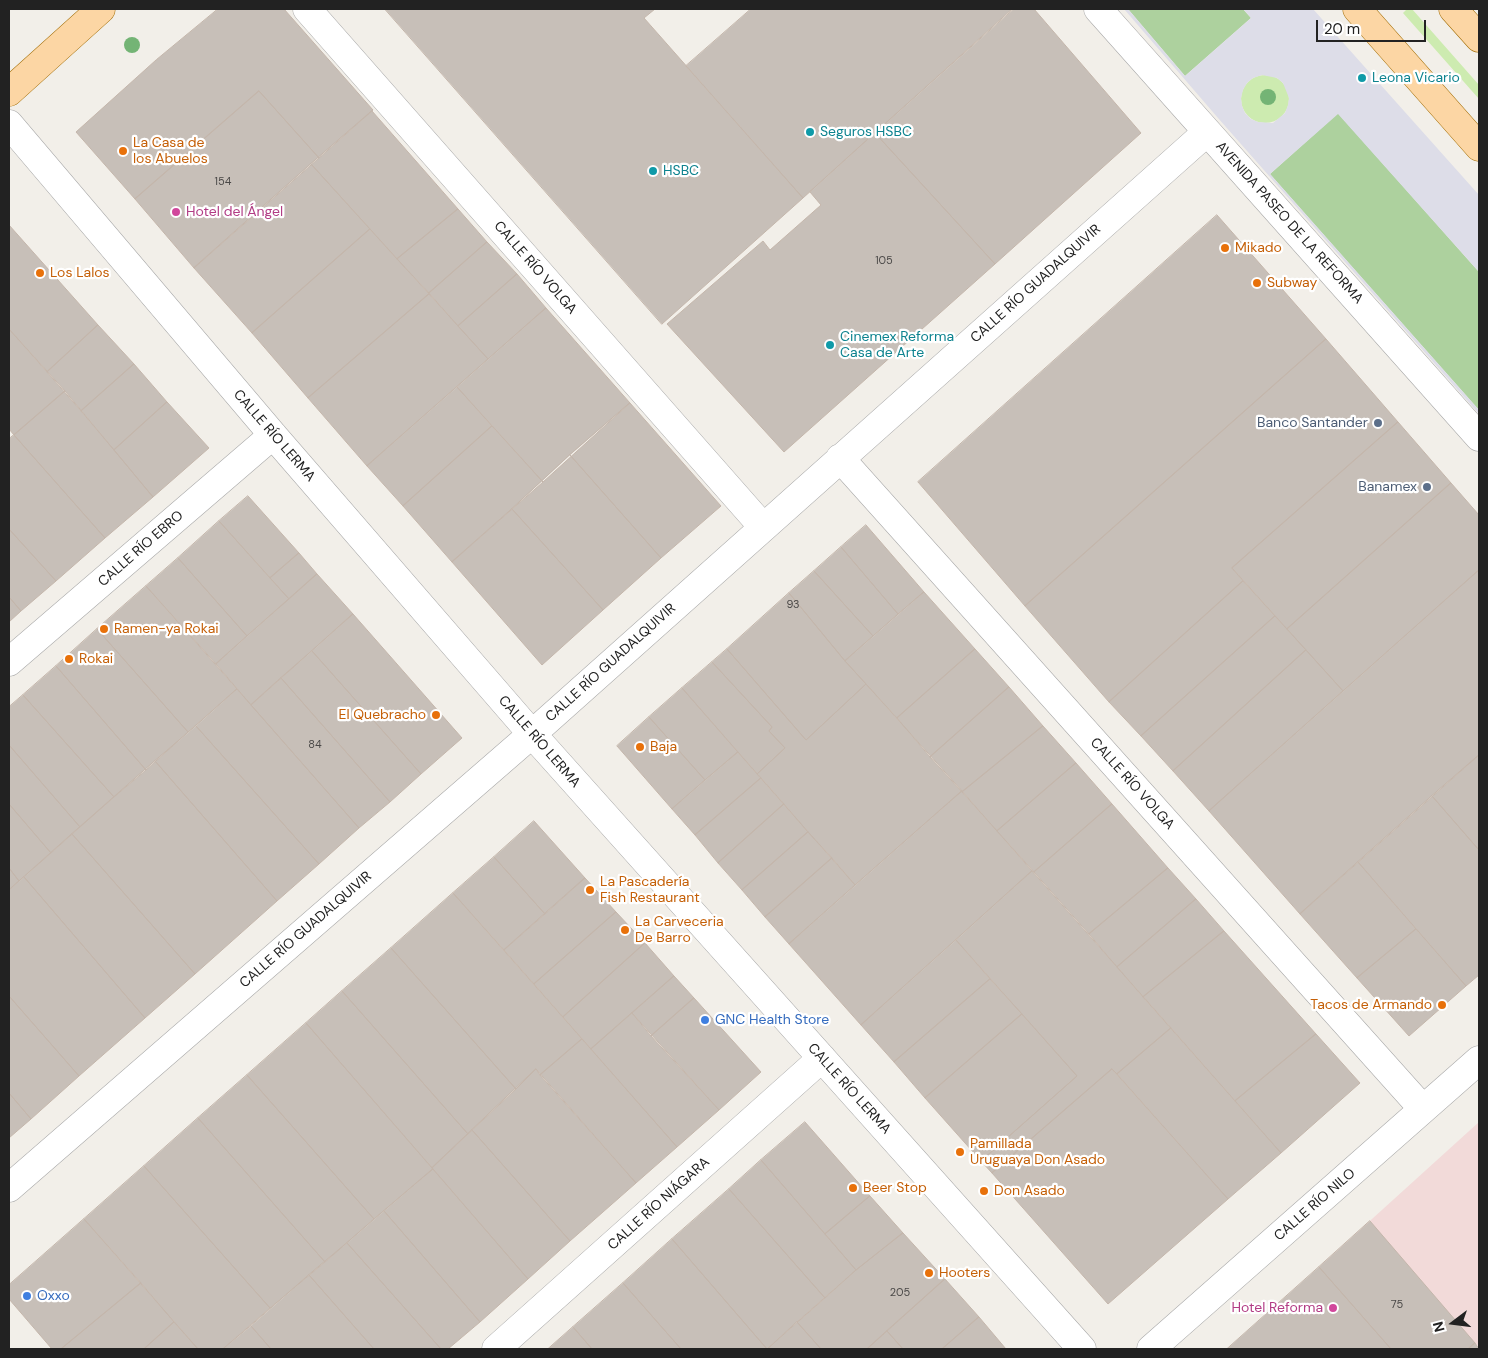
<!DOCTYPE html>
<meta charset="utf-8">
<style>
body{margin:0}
#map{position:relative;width:1488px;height:1358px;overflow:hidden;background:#f2efe9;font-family:"DM Sans",sans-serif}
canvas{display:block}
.frame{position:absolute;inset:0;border:10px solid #222;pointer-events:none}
.north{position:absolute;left:1428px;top:1298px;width:50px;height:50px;-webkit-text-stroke:4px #fff;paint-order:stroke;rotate:255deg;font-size:14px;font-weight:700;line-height:20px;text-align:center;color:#222}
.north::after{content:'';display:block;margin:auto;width:18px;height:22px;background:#222;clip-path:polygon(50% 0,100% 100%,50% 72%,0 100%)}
.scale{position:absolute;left:1316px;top:20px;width:110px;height:22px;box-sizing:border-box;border:2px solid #222;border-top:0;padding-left:6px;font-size:15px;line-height:18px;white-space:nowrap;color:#222;-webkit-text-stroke:4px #fff;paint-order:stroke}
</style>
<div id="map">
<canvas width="1488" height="1358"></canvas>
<div class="frame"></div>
<div class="north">N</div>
<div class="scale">20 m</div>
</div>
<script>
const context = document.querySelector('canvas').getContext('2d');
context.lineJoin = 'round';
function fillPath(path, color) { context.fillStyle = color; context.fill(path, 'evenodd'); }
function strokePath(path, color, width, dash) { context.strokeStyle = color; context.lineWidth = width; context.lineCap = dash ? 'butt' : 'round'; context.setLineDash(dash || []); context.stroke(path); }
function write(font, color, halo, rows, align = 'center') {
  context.font = font + ' "DM Sans",sans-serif'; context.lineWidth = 4.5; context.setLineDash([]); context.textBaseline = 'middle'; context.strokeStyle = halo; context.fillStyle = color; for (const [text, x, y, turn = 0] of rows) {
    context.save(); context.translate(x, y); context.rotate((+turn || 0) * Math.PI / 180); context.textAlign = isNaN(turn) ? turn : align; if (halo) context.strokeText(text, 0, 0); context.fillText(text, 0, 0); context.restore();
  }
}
fillPath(new Path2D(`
 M1479 1122V1347L1475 1343 1468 1349H1391L1319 1267Z`), '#f2dad9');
fillPath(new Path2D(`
 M1407 9H1412L1479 85V99L1403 13Z
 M1241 99a24 24 0 1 1 48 0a24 24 0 1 1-48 0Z`), '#cdebb0');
fillPath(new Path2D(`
 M1128 9H1243L1251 18 1185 76Z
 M1338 113 1479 272V410L1270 174Z`), '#add19e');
fillPath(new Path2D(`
 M1124 9H1128L1185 76 1251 18 1243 9H1313L1479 195V272L1338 114 1270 174 1479 410V414L1218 118ZM1262 75 1277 78 1283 83 1289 98 1288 105 1285 113 1273 123 1258 122 1251 119 1245 113 1242 106 1241 98 1243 90 1247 83 1253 78Z`), '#dddde8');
const building = new Path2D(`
 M218 9H284L373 110 319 158 259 91 135 199 76 132 156 60Z
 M385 9H655L644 18 803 198 662 324Z
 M751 9H1012L803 198 686 66Z
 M1014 9H1034L1141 133 995 264 875 133Z
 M259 91 319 158 194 268 135 199Z
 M372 111 458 209 397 259 311 164Z
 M875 133 995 264 784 452 667 324 763 241 770 250 821 205 810 192Z
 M311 164 370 229 252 333 194 268Z
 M458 209 487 242 429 293 397 259Z
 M1217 215 1326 339 1025 606 918 482Z
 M9 225 98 325 47 372 9 329Z
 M370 229 429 294 308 398 252 333Z
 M487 242 517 274 458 326 429 293Z
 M517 274 546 308 488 359 458 326Z
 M429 294 488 359 367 466 308 398Z
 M546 308 630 403 543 482 457 387Z
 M98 325 134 364 81 411 47 372Z
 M9 329 65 391 14 435 9 429Z
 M1326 339 1398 422 1232 568 1243 581 1109 702 1025 606Z
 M134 364 167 402 114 450 81 411Z
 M457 387 492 426 403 506 367 466Z
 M65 391 153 497 105 538 14 435Z
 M167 402 209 448 153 497 114 450Z
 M630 403 721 506 661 558 570 455Z
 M1398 422 1451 483 1287 629 1232 568Z
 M492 426 543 482 452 562 403 506Z
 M14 435 105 538 56 581 9 529V439Z
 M570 455 661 558 603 610 512 509Z
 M1451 483 1479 515V570L1343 691 1287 629Z
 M248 496 299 553 270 578 219 521Z
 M512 509 603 610 542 665 452 562Z
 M219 521 289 599 247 636 178 558Z
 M866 525 924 592 898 614 841 547Z
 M9 529 56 581 21 611 9 597Z
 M841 547 898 614 873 636 814 571Z
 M299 553 317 574 289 599 270 578Z
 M178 558 247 636 216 664 146 586Z
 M1479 570V755L1300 914 1209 811Z
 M814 571 873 636 845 661 789 593Z
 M317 574 353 614 251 705 216 664Z
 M1243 581 1275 616 1141 736 1109 702Z
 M146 586 237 689 188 732 97 629Z
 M924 592 975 649 897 718 845 661Z
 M789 593 845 661 866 684 806 740 727 649Z
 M9 597 21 611 9 622Z
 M353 614 462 738 421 774 312 651Z
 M1275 616 1306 650 1173 771 1141 736Z
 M97 629 188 732 146 770 56 666Z
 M727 649 806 740 866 684 962 791 855 885 757 774 785 748 769 731 772 727 712 662Z
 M975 649 1009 687 930 757 897 718Z
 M1306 650 1343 691 1209 811 1173 771Z
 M312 651 421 774 390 802 281 678Z
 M712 662 772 727 769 731 785 748 757 774 682 688Z
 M56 666 146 770 114 797 23 695Z
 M281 678 390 802 359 828 251 705Z
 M1009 687 1043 726 962 792 930 757Z
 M682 688 738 752 705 780 649 717Z
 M237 689 359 828 319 864 196 726Z
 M23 695 114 797 80 827 9 745V707Z
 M649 717 705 780 672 809 617 746Z
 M196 726 319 864 277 901 155 761Z
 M1043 726 1076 763 997 831 962 792Z
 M9 745 80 827 51 853 9 804Z
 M738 752 761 778 695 835 672 809Z
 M1479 755V850L1432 796Z
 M155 761 277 901 195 974 72 834Z
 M1076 763 1112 804 1034 872 997 831Z
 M761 778 784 804 718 863 695 835Z
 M962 791 1032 871 861 1025 789 944Z
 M1432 796 1479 850V975L1466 986 1358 862Z
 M9 804 51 853 19 881 9 868Z
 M784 804 808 832 742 890 718 863Z
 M1112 804 1168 868 1089 934 1034 872Z
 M534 821 585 878 545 914 494 857Z
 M808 832 832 858 765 917 742 890Z
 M72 834 195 974 145 1018 24 877Z
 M494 857 545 914 504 950 453 893Z
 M832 858 855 885 789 944 765 917Z
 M1358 862 1416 929 1357 978 1300 914Z
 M9 868 19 881 9 890Z
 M1168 868 1196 899 1117 967 1089 934Z
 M1032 871 1171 1028 1117 1074 1112 1069 992 1173 981 1161 1077 1076 956 940Z
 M24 877 145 1018 79 1076 9 996V890Z
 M585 878 616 912 534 984 504 950Z
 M453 893 582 1039 540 1075 536 1069 516 1089 391 948Z
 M1196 899 1224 931 1143 997 1117 967Z
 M616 912 645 943 563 1017 534 984Z
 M1416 929 1466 986 1409 1036 1357 978Z
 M1224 931 1316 1034 1235 1101 1143 997Z
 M956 940 990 979 894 1062 861 1025Z
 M645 943 674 976 591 1049 563 1017Z
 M391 948 516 1089 468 1134 342 991Z
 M674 976 694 998 651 1036 632 1013Z
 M990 979 1022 1014 925 1098 894 1062Z
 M342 991 468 1134 432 1168 306 1023Z
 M9 996 79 1076 31 1119 9 1093Z
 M694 998 761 1072 719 1110 651 1036Z
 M632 1013 719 1110 677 1147 591 1049Z
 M1022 1014 1077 1076 981 1161 925 1098Z
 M306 1023 433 1169 374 1219 247 1075Z
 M1171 1028 1281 1153 1228 1199 1117 1074Z
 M1316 1034 1360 1083 1281 1153 1235 1101Z
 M582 1039 677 1147 636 1183 540 1075Z
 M536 1069 636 1183 570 1241 472 1130Z
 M1112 1069 1228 1199 1108 1304 992 1173Z
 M247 1075 374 1219 325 1262 198 1118Z
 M9 1093 31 1119 9 1138Z
 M198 1118 325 1262 270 1308 144 1166Z
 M805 1122 870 1196 825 1234 761 1160Z
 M472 1130 570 1241 528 1279 432 1168Z
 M761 1160 856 1270 825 1298 729 1189Z
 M144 1166 270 1308 223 1349H198L84 1219Z
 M433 1169 528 1279 480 1322 384 1211Z
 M729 1189 825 1298 767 1349 672 1239Z
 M870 1196 903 1233 856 1270 825 1234Z
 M384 1211 480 1322 448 1349H441L347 1243Z
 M84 1219 141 1283 61 1349H52L9 1299V1285Z
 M1370 1221 1475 1343 1468 1349H1391L1319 1267Z
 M903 1233 945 1279 867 1349H821L797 1322 856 1270Z
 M672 1239 767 1349H681L623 1283Z
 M347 1243 441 1349H374L309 1275Z
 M1319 1267 1391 1349H1227Z
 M309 1275 374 1349H271L251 1326Z
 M945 1279 979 1317 942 1349H903L887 1331Z
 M141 1283 174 1322 144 1349H61Z
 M623 1283 681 1349H592L573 1327Z
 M979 1317 1006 1349H942Z
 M174 1322 198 1349H144Z
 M797 1322 821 1349H766H767Z
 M251 1326 271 1349H223Z
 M573 1327 592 1349H548Z
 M887 1331 903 1349H867Z
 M1475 1343 1479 1349H1468Z`);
fillPath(building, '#c7bfb8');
strokePath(building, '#c4b6ab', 1);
const minor = new Path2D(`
 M307 9 763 527
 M1098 9 1479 437
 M9 124 273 435 532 734 1082 1349
 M840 458 1423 1109
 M9 662 273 435
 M9 1188 532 734 1207 132
 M496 1349 822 1058
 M1151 1349 1479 1060`);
const major = new Path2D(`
 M1357 9 1479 147
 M1453 9 1479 38
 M9 92 101 9`);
strokePath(minor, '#a9a9a9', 29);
strokePath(major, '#a06b00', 29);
strokePath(minor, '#fff', 28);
strokePath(major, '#fcd6a4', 28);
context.fillStyle = '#74b475';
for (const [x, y] of [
 [132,45],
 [1268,97]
]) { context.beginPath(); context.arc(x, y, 8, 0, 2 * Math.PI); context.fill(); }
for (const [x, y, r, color] of [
 [1362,78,5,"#0f9aa8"],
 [810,132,5,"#0f9aa8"],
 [123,151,5,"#e8710a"],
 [653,171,5,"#0f9aa8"],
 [176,212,5,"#d1479c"],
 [1225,248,5,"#e8710a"],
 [40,273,5,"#e8710a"],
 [1257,283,5,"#e8710a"],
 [830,345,5,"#0f9aa8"],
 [1378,423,5,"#5c6f8a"],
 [1427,487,5,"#5c6f8a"],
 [104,629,5,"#e8710a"],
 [69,659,5,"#e8710a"],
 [436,715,5,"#e8710a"],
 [640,747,5,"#e8710a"],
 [590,890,5,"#e8710a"],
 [625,930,5,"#e8710a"],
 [1442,1005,5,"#e8710a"],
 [705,1020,5,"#3f7fe0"],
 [960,1152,5,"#e8710a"],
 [853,1188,5,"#e8710a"],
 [984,1191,5,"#e8710a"],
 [929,1273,5,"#e8710a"],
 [27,1296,5,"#3f7fe0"],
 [1333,1308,5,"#d1479c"]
]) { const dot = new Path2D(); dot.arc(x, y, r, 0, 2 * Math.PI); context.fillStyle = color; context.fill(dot); strokePath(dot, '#fff', 2); }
write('11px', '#4b4948', null, [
 ["154",223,182],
 ["105",884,261],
 ["93",793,605],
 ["84",315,745],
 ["205",900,1293],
 ["75",1397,1305]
]);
write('14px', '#0d838f', '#fff', [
 ["Leona Vicario",1372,78],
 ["Seguros HSBC",820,132],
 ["HSBC",663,171],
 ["Cinemex Reforma",840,337],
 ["Casa de Arte",840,353]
], 'left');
write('14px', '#c56008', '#fff', [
 ["La Casa de",133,143],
 ["los Abuelos",133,159],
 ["Mikado",1235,248],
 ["Los Lalos",50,273],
 ["Subway",1267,283],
 ["Ramen-ya Rokai",114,629],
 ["Rokai",79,659],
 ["El Quebracho",426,715,"right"],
 ["Baja",650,747],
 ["La Pascadería",600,882],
 ["Fish Restaurant",600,898],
 ["La Carveceria",635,922],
 ["De Barro",635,938],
 ["Tacos de Armando",1432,1005,"right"],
 ["Pamillada",970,1144],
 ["Uruguaya Don Asado",970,1160],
 ["Beer Stop",863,1188],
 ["Don Asado",994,1191],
 ["Hooters",939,1273]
], 'left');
write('14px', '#b23c85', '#fff', [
 ["Hotel del Ángel",186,212],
 ["Hotel Reforma",1323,1308,"right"]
], 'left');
write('14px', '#222', '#fff', [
 ["AVENIDA PASEO DE LA REFORMA",1289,223,48],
 ["CALLE RÍO VOLGA",535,268,49],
 ["CALLE RÍO GUADALQUIVIR",1036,284,-42],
 ["CALLE RÍO LERMA",274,436,49],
 ["CALLE RÍO EBRO",141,549,-41],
 ["CALLE RÍO GUADALQUIVIR",611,663,-42],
 ["CALLE RÍO LERMA",539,742,49],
 ["CALLE RÍO VOLGA",1132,784,48],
 ["CALLE RÍO GUADALQUIVIR",306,930,-41],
 ["CALLE RÍO LERMA",849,1089,48],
 ["CALLE RÍO NIÁGARA",659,1204,-42],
 ["CALLE RÍO NILO",1315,1205,-41]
]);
write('14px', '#4e5e75', '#fff', [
 ["Banco Santander",1368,423],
 ["Banamex",1417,487]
], 'right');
write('14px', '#366cbe', '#fff', [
 ["GNC Health Store",715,1020],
 ["Oxxo",37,1296]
], 'left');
</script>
